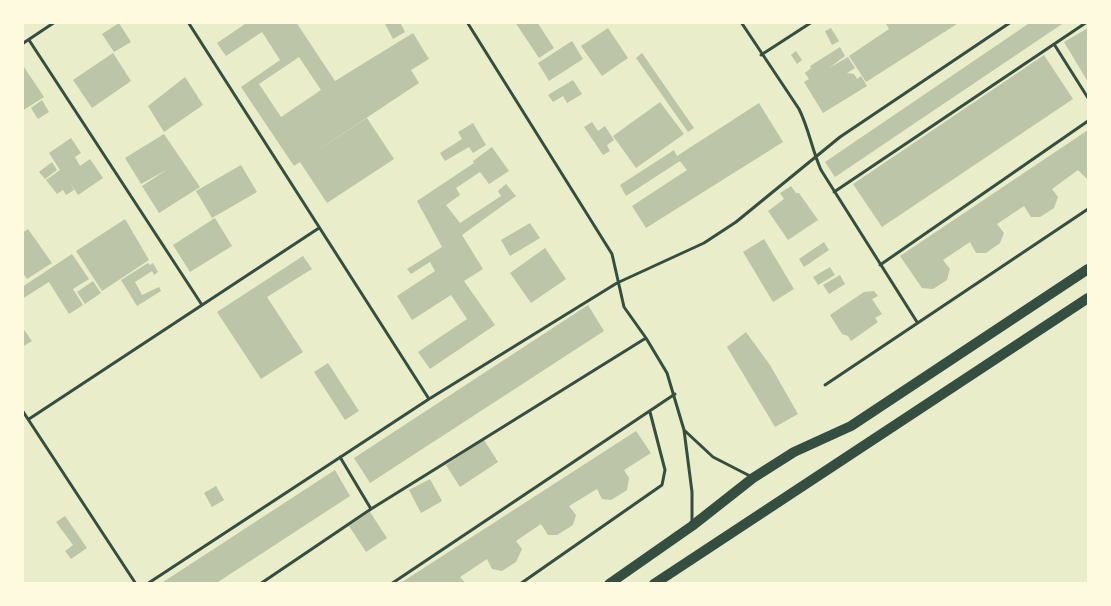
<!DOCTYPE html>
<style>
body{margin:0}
#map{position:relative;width:1111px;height:606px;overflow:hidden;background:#e9edc9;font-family:Roboto,sans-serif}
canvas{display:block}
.frame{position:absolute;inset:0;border:24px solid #fefae0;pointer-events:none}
</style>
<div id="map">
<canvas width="1111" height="606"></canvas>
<div class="frame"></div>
</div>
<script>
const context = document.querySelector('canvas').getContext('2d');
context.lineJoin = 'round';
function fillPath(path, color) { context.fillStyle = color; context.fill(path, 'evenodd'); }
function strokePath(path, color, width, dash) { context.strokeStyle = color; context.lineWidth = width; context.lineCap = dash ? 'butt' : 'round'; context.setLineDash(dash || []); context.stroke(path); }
fillPath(new Path2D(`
 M248 22H296L335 81 413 33 429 59 411 70 419 83 294 166 241 87 280 60 262 32 226 56 217 43ZM299 57 321 90 281 117 259 84Z
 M384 22H400L405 32 393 39Z
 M515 22H537L554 48 539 58Z
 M885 22H960L866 82 849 56 889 29Z
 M1031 22H1065L835 177 825 162Z
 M119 23 131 42 114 52 102 34Z
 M608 28 628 58 602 76 581 46Z
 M831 28 839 41 832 45 825 31Z
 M1088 28V82L1064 42Z
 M572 41 583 59 549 81 538 63Z
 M840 47 845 56 829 68 848 57 855 68 847 73 854 74 857 79 861 76 867 86 823 113 804 82 809 79 805 73 811 68 810 66Z
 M796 51 802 60 797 64 791 55Z
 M113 53 131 81 92 108 73 80Z
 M642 53 694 128 688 132 636 58Z
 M1044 55 1073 99 882 227 853 184Z
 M22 64 44 97 22 111Z
 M185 77 203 105 164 132 148 106Z
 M573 80 582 94 567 103 563 96 553 102 548 95Z
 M42 100 49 112 38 119 31 108Z
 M660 102 684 134 636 168 613 136Z
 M759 103 783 142 646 228 632 206 687 170 680 161 626 196 620 185 674 150 677 156Z
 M367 118 394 159 327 203 300 162Z
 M592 122 598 131 605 126 614 140 607 145 610 151 603 155 584 127Z
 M473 123 486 145 473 153 469 147 445 161 440 153 462 139 458 132Z
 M1088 130V180L1078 170 1052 189 1058 197 1054 208 1040 217H1031L1024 206 997 224 1004 233 1000 243 986 253H976L970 242 943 260 950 269 947 280 933 289 922 288 900 256Z
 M164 134 200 187 159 213 142 186 168 169 141 184 125 158Z
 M71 138 81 153 75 157 80 166 90 159 103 178 78 195 71 184 74 190 66 195 63 190 57 194 46 180 60 170 49 153Z
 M492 147 509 171 489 184 480 172 456 188 460 195 446 205 460 223 501 196 498 191 506 184 516 196 462 235 483 269 464 281 495 325 430 369 418 352 467 319 451 295 412 320 397 296 435 271 430 262 411 274 407 269 442 247 417 201 474 163 473 161Z
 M52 162 57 170 45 179 39 172Z
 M241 165 257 192 212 218 196 191Z
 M791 186 796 193H799L818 220 788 240 768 211 784 199 780 193Z
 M215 218 232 246 190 272 173 245Z
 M125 219 149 260 102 291 76 251Z
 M530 223 540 238 510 256 501 240Z
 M28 229 52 263 27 279 22 272V233Z
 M764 239 794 289 773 302 743 252Z
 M824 242 829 250 804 267 799 259Z
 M545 248 566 279 531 303 510 273Z
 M72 254 89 279 73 289 83 305 69 314 49 282 22 299V287Z
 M303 256 312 269 267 297 303 352 261 379 217 312Z
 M148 263 150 265 153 263 158 272 154 275 152 271 135 282 142 295 159 287 161 291 137 306 121 280Z
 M830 267 835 275 818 285 813 277Z
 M840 275 845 284 829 294 823 285Z
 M93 281 101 293 85 304 77 292Z
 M874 291 878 296 872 299 882 314 875 318 878 322 851 341 848 336 842 334 830 315 864 292Z
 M588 305 604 331 370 483 354 458Z
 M22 327 32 341 22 347Z
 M746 332 770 365 798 414 775 427 727 347Z
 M328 363 359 411 345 420 314 372Z
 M636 431 651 453 624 470 629 478 627 490 611 500 602 499 597 489 569 506 576 515 573 525 557 535H548L541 524 516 541 522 549 516 562 502 571 492 569 487 559 460 577 466 584H399Z
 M484 440 498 462 460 487 446 465Z
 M335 470 350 496 215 584H160Z
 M430 479 442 501 421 513 409 490Z
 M216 486 224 500 212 507 204 493Z
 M370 512 387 538 366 552 349 526Z
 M65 516 87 548 71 559 65 551 73 545 56 522Z`), '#bcc5a7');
strokePath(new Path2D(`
 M188 22 429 399
 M467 22 612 254 624 307 646 338 667 373 684 430 692 492V522
 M741 22 799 109C809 129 812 150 821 170L917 322
 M29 40 202 305
 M22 44 55 22
 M1054 44 1088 98
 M761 55 812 22
 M834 192 1087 22
 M880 265 1088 121
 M825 385 1088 209
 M22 410 136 584
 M29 419 319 228
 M684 430 713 457 750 476
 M340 457 371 509
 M147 584 429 399 617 283 704 243 736 222 840 137 1011 22
 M260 584 371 509 646 338
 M391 584 675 394
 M520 584 662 485 665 470 650 412`), '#344e41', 3);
strokePath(new Path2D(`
 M609 584 692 526 753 478 794 452 851 426 1088 269
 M654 584 1088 298`), '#344e41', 10);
</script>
